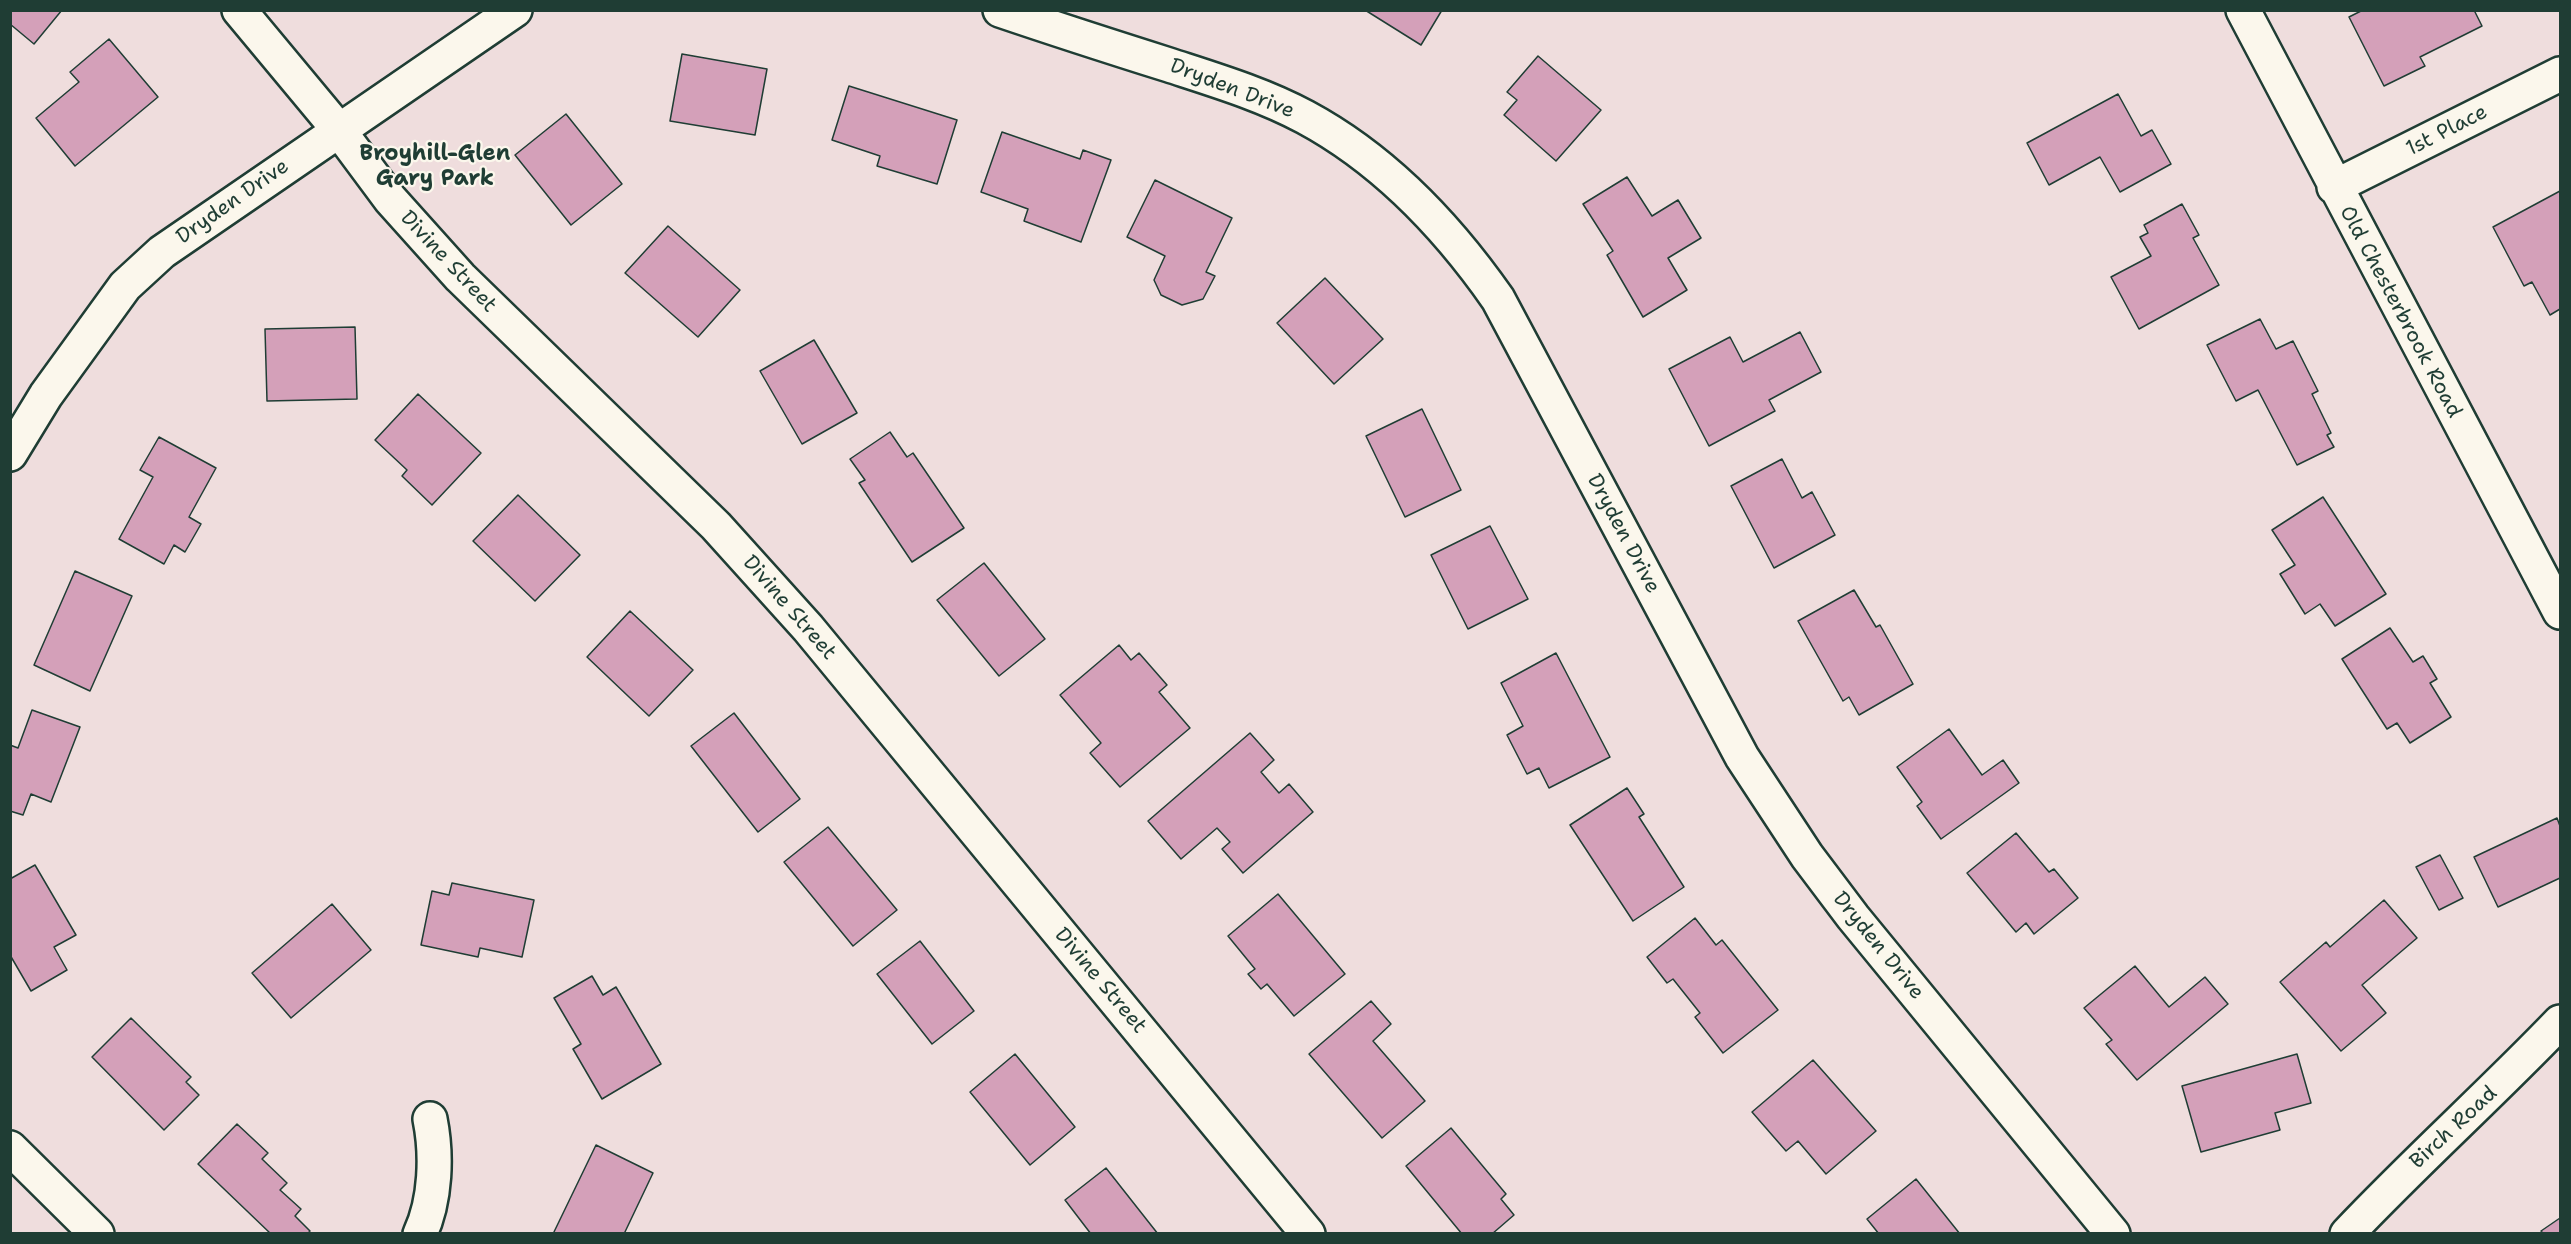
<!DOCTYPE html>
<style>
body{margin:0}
#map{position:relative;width:2571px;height:1244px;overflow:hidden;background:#efdddd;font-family:"Shantell Sans",sans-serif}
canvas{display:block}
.frame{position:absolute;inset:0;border:12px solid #1f3d34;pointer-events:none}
</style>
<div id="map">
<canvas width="2571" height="1244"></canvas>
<div class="frame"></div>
</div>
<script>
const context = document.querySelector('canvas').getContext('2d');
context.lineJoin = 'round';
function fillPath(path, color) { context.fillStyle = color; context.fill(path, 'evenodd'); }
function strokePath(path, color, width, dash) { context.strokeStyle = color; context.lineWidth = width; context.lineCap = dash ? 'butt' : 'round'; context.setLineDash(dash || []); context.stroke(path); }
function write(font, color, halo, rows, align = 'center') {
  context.font = font + ' "Shantell Sans",sans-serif'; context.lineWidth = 4.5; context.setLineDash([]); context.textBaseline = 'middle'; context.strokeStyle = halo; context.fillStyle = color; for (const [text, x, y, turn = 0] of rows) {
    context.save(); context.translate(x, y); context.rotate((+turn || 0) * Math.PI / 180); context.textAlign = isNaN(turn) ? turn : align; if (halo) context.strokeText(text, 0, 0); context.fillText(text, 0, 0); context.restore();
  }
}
const building = new Path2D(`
 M10 10H62L34 44 10 24Z
 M1365 10H1442L1421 45Z
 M2363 10H2474L2482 26 2420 57 2425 66 2384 86 2349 17Z
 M109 39 158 97 75 166 36 118 79 82 70 72Z
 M682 54 767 69 755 135 670 121Z
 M1538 56 1601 110 1556 161 1504 115 1517 100 1507 92Z
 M849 86 957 120 937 184 877 166 880 156 832 140Z
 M2118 94 2141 136 2152 130 2171 164 2120 192 2100 157 2049 185 2027 143Z
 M566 114 622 184 571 225 515 155Z
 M1002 132 1080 159 1083 150 1111 160 1081 242 1024 221 1028 209 981 192Z
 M1627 177 1652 216 1678 200 1701 238 1668 258 1687 290 1643 317 1607 255 1613 251 1583 204Z
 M1155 180 1232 218 1206 272 1215 276 1203 299 1182 305 1161 295 1154 280 1165 256 1127 237Z
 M2560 191V309L2550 315 2532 282 2524 286 2493 227Z
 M2182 204 2199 235 2193 238 2219 285 2139 329 2111 277 2151 256 2140 237 2148 233 2144 225Z
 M668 226 740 290 698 337 625 273Z
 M1325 278 1383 339 1334 384 1277 323Z
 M2260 319 2276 349 2293 341 2318 391 2312 394 2331 433 2327 435 2334 447 2297 465 2258 390 2236 401 2207 345Z
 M355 327 357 399 267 401 265 329Z
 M1800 332 1821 372 1769 400 1775 411 1709 446 1669 369 1730 337 1743 362Z
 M814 340 857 413 802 444 760 371Z
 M418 394 481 453 432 505 402 476 407 470 375 440Z
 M1422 409 1461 490 1405 517 1366 436Z
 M890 432 907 457 913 453 964 528 912 562 859 483 865 480 850 459Z
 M159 437 216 468 189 517 201 524 185 552 174 545 164 564 119 539 153 477 140 470Z
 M1782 459 1802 498 1812 492 1835 535 1774 568 1731 486Z
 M518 495 580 555 535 601 473 541Z
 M2323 497 2386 594 2335 626 2320 604 2305 614 2280 574 2295 565 2272 530Z
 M1490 526 1528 599 1468 629 1431 555Z
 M984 563 1045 639 999 676 937 600Z
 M75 571 132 596 90 691 34 665Z
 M1854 590 1876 627 1880 625 1913 684 1859 715 1849 697 1843 701 1798 621Z
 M630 611 693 670 649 716 587 657Z
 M2390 628 2413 662 2423 656 2437 679 2430 683 2451 717 2410 743 2397 723 2387 729 2342 659Z
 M1119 645 1131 660 1139 653 1167 685 1159 692 1190 728 1120 787 1090 753 1101 743 1060 695Z
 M1556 653 1610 757 1549 788 1539 768 1527 774 1507 735 1523 726 1501 683Z
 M32 710 80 727 51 802 31 794 23 815 10 811V745L18 748Z
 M734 713 800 799 758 832 691 746Z
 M1949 729 1982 775 2003 760 2019 783 1941 839 1917 806 1922 802 1897 767Z
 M1250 733 1274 760 1261 772 1279 793 1289 784 1313 812 1243 873 1222 849 1230 842 1217 828 1181 859 1148 821Z
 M1627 788 1644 814 1639 817 1684 887 1633 921 1570 825Z
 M2557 818 2560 826V878L2498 907 2474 857Z
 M828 827 897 910 853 946 784 862Z
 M2016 833 2049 872 2054 869 2078 898 2034 934 2026 923 2016 932 1967 873Z
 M2440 855 2463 898 2439 910 2416 867Z
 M35 865 76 935 54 947 67 970 31 991 10 955V879Z
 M452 883 534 900 522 957 480 948 478 957 421 945 432 891 449 895Z
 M1278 894 1345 974 1294 1016 1267 984 1261 989 1248 974 1255 969 1228 936Z
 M2384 900 2417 938 2362 985 2386 1013 2341 1051 2280 982 2326 942 2330 947Z
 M332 904 371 950 291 1018 252 973Z
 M1695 918 1716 945 1722 940 1778 1010 1723 1053 1695 1017 1700 1013 1673 979 1667 983 1647 957Z
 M920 941 974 1011 932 1044 877 974Z
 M2135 966 2169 1007 2205 977 2228 1004 2137 1080 2106 1044 2112 1040 2084 1008Z
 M592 976 603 995 616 987 661 1064 602 1099 573 1049 581 1044 554 998Z
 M1371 1001 1391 1024 1373 1041 1425 1101 1382 1138 1309 1054Z
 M131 1018 191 1077 186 1082 199 1095 164 1130 92 1057Z
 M1015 1054 1075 1127 1030 1165 970 1092Z
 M2297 1054 2311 1103 2275 1113 2280 1130 2201 1152 2182 1086Z
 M1813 1060 1876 1131 1826 1174 1798 1141 1786 1151 1752 1112Z
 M237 1124 268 1153 262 1159 287 1183 280 1190 301 1209 295 1216 310 1231 307 1234H271L198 1164Z
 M1451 1128 1506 1194 1501 1199 1514 1215 1492 1234H1462L1406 1166Z
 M596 1145 653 1173 624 1234H553Z
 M1106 1168 1158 1234H1091L1065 1200Z
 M1916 1179 1960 1234H1879L1867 1219Z
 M2560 1218V1234H2544L2541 1231Z`);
fillPath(building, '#d4a0b9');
strokePath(building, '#1f3d34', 1.5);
const minor = new Path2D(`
 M239 10 338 129 390 199 460 277 716 526 808 628 1308 1234
 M1000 10C1056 29 1112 47 1169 65 1215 80 1262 94 1305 117 1385 160 1447 226 1498 299L1742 757 1807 856 1853 917 2113 1234
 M2243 10 2560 612
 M2334 187 2560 74
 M10 454 46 395 125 286 162 252 515 10
 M10 1148 97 1234
 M420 1234C436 1200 437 1154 430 1119
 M2347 1234C2416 1161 2491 1094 2560 1022`);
strokePath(minor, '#1f3d34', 38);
strokePath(minor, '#fbf7ec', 33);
write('21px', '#1f3d34', '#fbf7ec', [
 ["Dryden Drive",1232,89,21],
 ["1st Place",2447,131,-27],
 ["Dryden Drive",233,202,-35],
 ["Divine Street",448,262,47],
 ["Old Chesterbrook Road",2400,312,62],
 ["Dryden Drive",1623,534,62],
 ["Divine Street",789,608,49],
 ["Dryden Drive",1878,946,51],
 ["Divine Street",1100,981,50],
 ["Birch Road",2454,1128,-43]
]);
write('bold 22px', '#1f3d34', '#fbf7ec', [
 ["Broyhill-Glen",435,154],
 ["Gary Park",435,179]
]);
</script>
